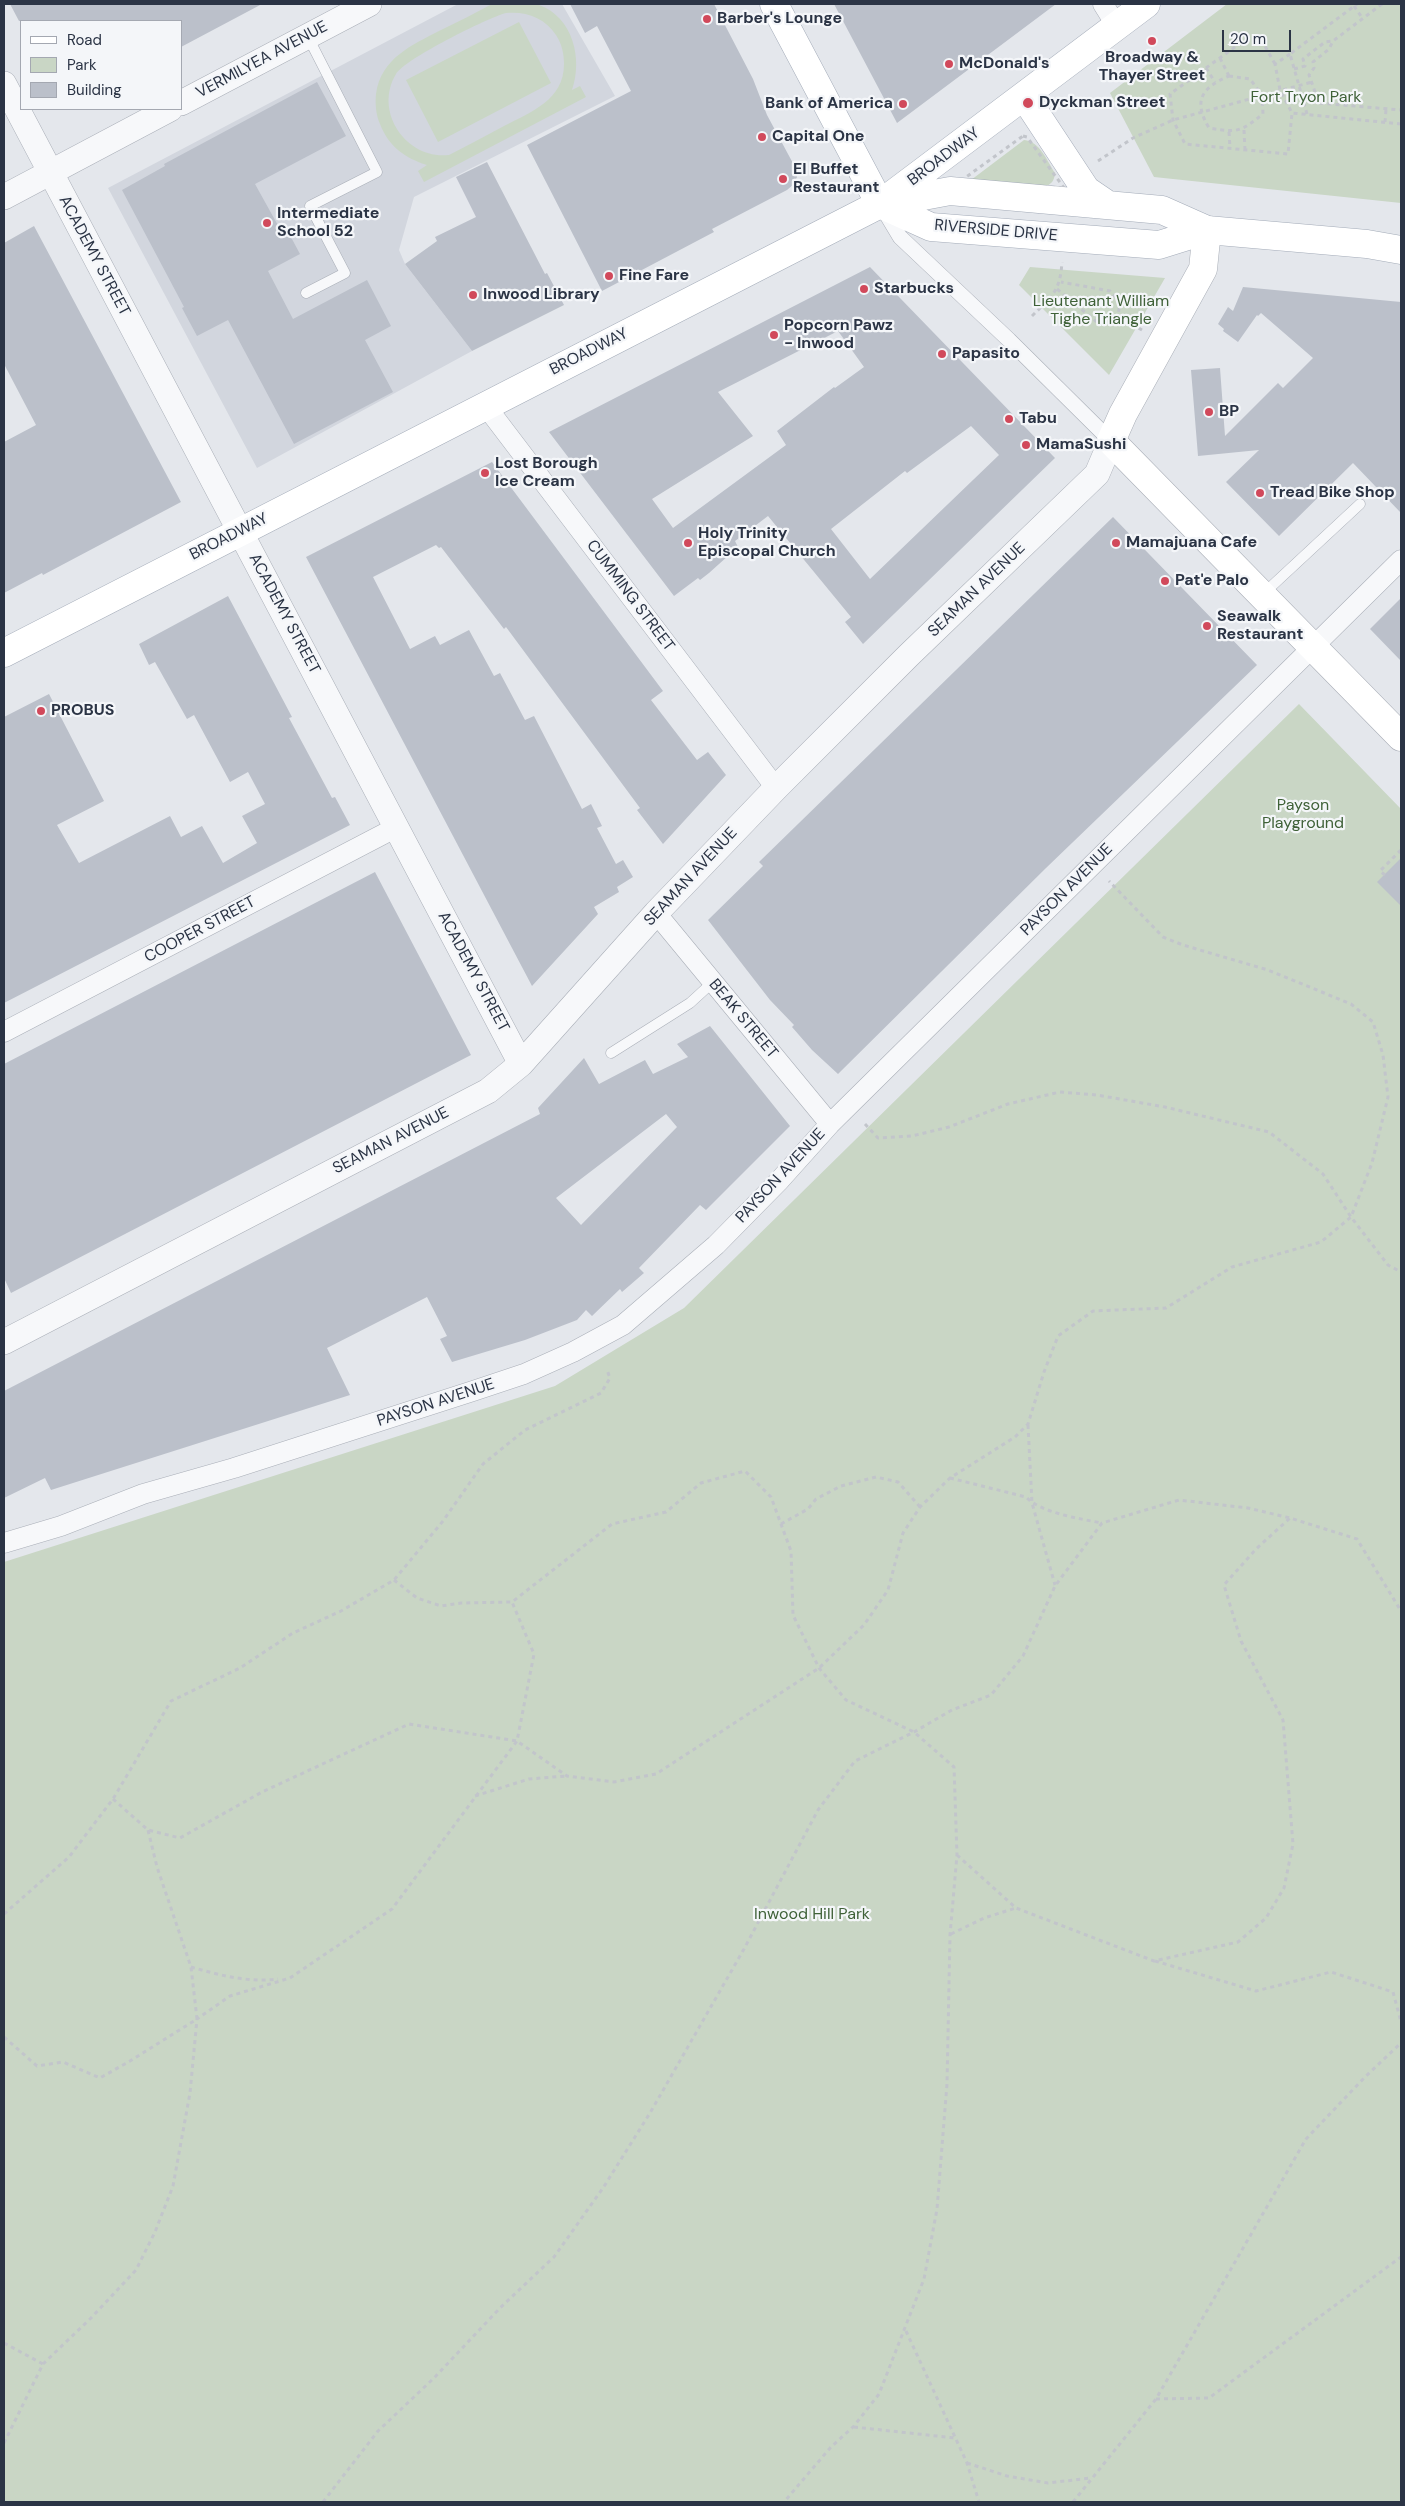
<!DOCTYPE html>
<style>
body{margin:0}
#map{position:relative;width:1405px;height:2506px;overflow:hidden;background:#e4e7ec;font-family:"DM Sans",sans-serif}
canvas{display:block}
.frame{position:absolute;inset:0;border:5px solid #2b3445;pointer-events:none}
.legend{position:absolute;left:20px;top:20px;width:162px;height:90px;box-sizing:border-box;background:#f4f6f9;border:1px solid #a4a8b1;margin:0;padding:6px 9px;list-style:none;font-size:15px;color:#2b3445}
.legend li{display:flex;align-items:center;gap:10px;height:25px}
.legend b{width:25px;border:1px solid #a4a8b1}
.scale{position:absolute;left:1222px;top:30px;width:69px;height:22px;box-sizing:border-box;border:2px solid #2b3445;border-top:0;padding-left:6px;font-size:15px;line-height:18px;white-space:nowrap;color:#2b3445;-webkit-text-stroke:4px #f4f6f9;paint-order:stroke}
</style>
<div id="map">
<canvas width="1405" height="2506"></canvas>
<div class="frame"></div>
<ul class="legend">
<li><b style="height:6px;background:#fff"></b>Road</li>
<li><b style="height:14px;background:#c9d6c5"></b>Park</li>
<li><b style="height:14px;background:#bbc0ca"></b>Building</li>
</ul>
<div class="scale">20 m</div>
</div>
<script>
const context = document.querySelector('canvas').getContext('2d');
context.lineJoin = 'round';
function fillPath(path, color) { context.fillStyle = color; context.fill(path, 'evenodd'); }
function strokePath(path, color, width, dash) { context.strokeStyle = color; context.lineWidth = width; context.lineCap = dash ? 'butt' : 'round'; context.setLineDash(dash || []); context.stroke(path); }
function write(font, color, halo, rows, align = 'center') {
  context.font = font + ' "DM Sans",sans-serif'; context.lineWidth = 4.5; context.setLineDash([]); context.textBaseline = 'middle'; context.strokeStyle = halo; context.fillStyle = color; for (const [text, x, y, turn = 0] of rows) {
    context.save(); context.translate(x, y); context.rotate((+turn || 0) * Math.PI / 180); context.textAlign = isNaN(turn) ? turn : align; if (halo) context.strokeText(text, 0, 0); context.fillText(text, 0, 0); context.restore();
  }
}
fillPath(new Path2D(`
 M458 4H562L615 96 414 197 399 250 405 264 472 351 257 468 108 188Z`), '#d2d6de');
fillPath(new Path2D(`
 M492 4C506 3 526 0 539 5 573 17 583 59 572 90L580 86 586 97 424 182 418 171 427 165C405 158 389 147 380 124 376 115 375 104 376 94 381 58 412 45 441 30 458 22 475 13 492 4ZM506 13C526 11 545 18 556 35 562 44 564 54 564 64 564 100 531 112 504 126 486 136 468 145 449 155 407 160 373 112 396 74 405 59 487 18 506 13Z
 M1227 4H1401V203L1154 177 1110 93Z
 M519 22 551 83 438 142 406 80Z
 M1024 140C1040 141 1047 161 1055 173 1054 181 1052 184 1044 187L971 180Z
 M1030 267 1165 278 1109 375 1019 285Z
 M1299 704 1401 809V2502H4V1562L555 1386 684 1308Z`), '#c9d6c5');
fillPath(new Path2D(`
 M10 4H262L181 47V21H19Z
 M570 4H714L753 79 767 115 795 167 797 177 794 184 787 190 712 229 714 232 602 291 527 145 631 91 597 26 585 33Z
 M834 4H1056L897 123Z
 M317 82 346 136 255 184 280 229 285 226 300 254 268 271 293 319 367 280 391 326 365 340 393 392 294 444 228 320 197 336 182 308 184 307 122 190 165 166 164 164Z
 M487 162 545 274 547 273 564 305 472 351 405 264 437 241 435 237 476 217 456 177Z
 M34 226 181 502 43 575 42 573 4 593V442L36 425 4 364V243Z
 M870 267 1055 458 863 644 845 622 851 617 768 516 735 541 738 547 709 573 700 580 698 578 674 596 549 432ZM838 331 864 367 835 388 834 387 777 431 786 445 673 528 652 499 753 436 718 392ZM971 426 999 455 870 579 831 529 905 471 907 473Z
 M1243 287 1401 302V513L1353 463 1279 536 1226 482 1259 450 1198 456 1191 370 1220 368 1225 436 1278 383 1283 388 1313 358 1261 313 1258 316 1257 315 1238 342 1223 331 1224 329 1218 324 1228 307 1233 311Z
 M492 462 663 691 651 700 697 760 708 752 726 775 663 844 637 810 640 808 506 627 504 629 441 547 439 548 436 545 373 577 410 649 435 636 440 645 469 630 494 676 500 673 525 720 534 716 582 809 591 804 602 826 597 828 616 864 623 860 633 877 617 887 619 892 594 907 598 914 532 986 306 557Z
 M1113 517 1257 665 1046 868 838 1074 812 1050 792 1027 794 1025 770 1000 708 920 763 866 759 862Z
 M228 596 292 717 289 718 332 798 335 797 350 825 4 1003V717L49 694 104 801 57 825 79 863 170 816 181 837 202 826 223 863 257 843 242 816 265 804 248 772 230 782 194 715 187 719 155 662 149 665 139 644Z
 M1401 598V661L1370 629Z
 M1401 858V906L1377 882Z
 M375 872 471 1055 11 1293 4 1278V1064Z
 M710 1026 790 1126 706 1210 700 1205 639 1268 644 1273 622 1292 620 1289 592 1316 586 1310 577 1320 525 1340 452 1362 440 1339 447 1336 427 1297 327 1348 350 1395 51 1490 45 1478 4 1498V1391L540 1114 538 1108 584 1058 599 1084 645 1060 653 1074 688 1057 677 1044ZM666 1114 677 1127 581 1225 556 1198Z`), '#bbc0ca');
const service = new Path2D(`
 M306 293 345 273 310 206 377 172 308 37
 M1262 595 1360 504
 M611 1053 690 1003 713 982`);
const pedestrian = new Path2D(`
 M882 207 900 237 1009 340 1111 441`);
const minor = new Path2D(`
 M1103 4 1116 25
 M485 405 776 788
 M656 913 830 1124
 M4 1032 397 827
 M4 1543 61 1526 143 1494 234 1468 473 1391 524 1374 573 1352 623 1325 716 1245 778 1182 830 1124 1401 560`);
const tertiary = new Path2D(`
 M4 84 521 1064
 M181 103 369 4
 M4 197 170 109
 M4 1342 488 1091 521 1064 656 913 776 788 909 655 1097 474 1111 441`);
const secondary = new Path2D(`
 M1207 230 1203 269 1123 414 1111 441 1401 737`);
const primary = new Path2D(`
 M774 4 880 204
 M1024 96 1086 190 1108 205
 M886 203 950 191 1162 210 1207 230 1367 244 1401 250
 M880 204 931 227 1159 245 1207 230
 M4 653 880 204 1146 4`);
strokePath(service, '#a9aeb7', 11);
strokePath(pedestrian, '#a9aeb7', 16);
strokePath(minor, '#a9aeb7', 21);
strokePath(tertiary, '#a9aeb7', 26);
strokePath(secondary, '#a9aeb7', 29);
strokePath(primary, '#a3abb8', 29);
strokePath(new Path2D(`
 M1382 4 1333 41 1329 49 1313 62 1314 68 1309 75 1319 103 1401 110
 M1354 6 1363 19
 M1290 54 1275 64 1280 90 1292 113 1401 124
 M1220 58 1229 76
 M1275 64 1262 41 1246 39 1170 94 1173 120 1185 144 1288 154 1292 113
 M1206 68 1215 82
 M1294 69 1305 66 1303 59 1325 42 1333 41
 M1229 76 1250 79 1262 95 1263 114C1240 132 1238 133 1209 128 1193 101 1201 88 1229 76Z
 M1307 114 1290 54 1357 4
 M1385 122 1386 109
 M1244 130 1245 150
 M1229 132 1230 148
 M1023 136 1027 137 1064 188 969 182 962 180Z
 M1098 161 1133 138 1173 120 1312 82
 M1057 289 1098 323 1112 322 1118 316 1120 302 1110 291 1061 282
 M1032 316C1052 296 1060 292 1062 262
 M1118 316 1142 330
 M1385 875 1380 871 1401 850
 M865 1124 878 1138 912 1136 949 1127 1008 1104 1060 1092 1097 1095 1165 1107 1269 1132 1323 1174 1351 1217 1388 1265 1401 1272
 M1028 1425 1032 1503 1055 1585
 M950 1478 1026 1497C1041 1513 1081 1519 1102 1523
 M781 1524 808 1509 816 1499 841 1486 876 1477 898 1482 920 1507
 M394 1580 417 1598 441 1606 461 1603 512 1602
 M475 1796 529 1779 566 1776
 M113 1799 148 1830 180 1838 262 1792 409 1724 517 1741 567 1776 614 1782 656 1774 819 1668 864 1625 888 1590 903 1533 920 1507 950 1478 1015 1437 1028 1424 1044 1372 1058 1336 1093 1311 1166 1308 1232 1267 1321 1242 1351 1217 1372 1163 1388 1097 1383 1055 1373 1022 1351 1004 1268 970 1183 945 1163 937 1109 881
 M957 1855 1016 1908 1154 1961 1238 1942 1266 1918 1284 1888 1293 1844 1283 1720 1241 1641 1224 1585 1256 1549 1290 1518
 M4 1914 69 1857 113 1799 171 1701 240 1668 293 1633 341 1611 394 1580 443 1521 483 1464 525 1430 601 1393 610 1378 607 1370
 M951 1934 984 1918 1016 1908
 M1155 1961 1256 1991 1331 1972 1393 1992 1401 2022
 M191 1967C219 1975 249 1983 278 1979
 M4 2037 37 2066 63 2062 100 2078 130 2061 197 2019 191 1967 157 1867 148 1830
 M906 2331 967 2463 979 2502
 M4 2343 43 2364
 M1156 2399 1209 2398 1401 2257
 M854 2427 955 2438
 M4 2443 43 2364 91 2318 136 2270 155 2232 173 2186 190 2093 197 2019 230 1996 290 1978 392 1909 517 1741 534 1654 512 1602 612 1524 666 1512 701 1483 745 1471 771 1497 791 1551 793 1615 819 1668 846 1700 914 1732 954 1767 957 1855 950 1935 947 2084 937 2209 924 2279 879 2394 854 2426 831 2447 784 2502
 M967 2463 1007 2476 1048 2483 1091 2478
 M323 2502 378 2431 434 2378 500 2308 554 2257 603 2188 650 2113 744 1949 818 1810 855 1761 914 1732 952 1710 991 1695 1023 1656 1055 1586 1102 1523 1179 1500 1248 1508 1290 1518 1357 1539 1401 1611
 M1073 2502 1156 2399 1306 2139 1365 2077 1401 2043`), '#c2c5cb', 3, [4, 4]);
strokePath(service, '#f7f8fa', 10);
strokePath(pedestrian, '#f7f8fa', 15);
strokePath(minor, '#f7f8fa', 20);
strokePath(tertiary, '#f7f8fa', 25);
strokePath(secondary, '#fff', 28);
strokePath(primary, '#fff', 28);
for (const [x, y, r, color] of [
 [707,19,5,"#d1495b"],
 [1152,41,5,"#d1495b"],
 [949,64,5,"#d1495b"],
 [1028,103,6,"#d1495b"],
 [903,104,5,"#d1495b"],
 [762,137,5,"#d1495b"],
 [783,179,5,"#d1495b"],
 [267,223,5,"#d1495b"],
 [609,276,5,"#d1495b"],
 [864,289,5,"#d1495b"],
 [473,295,5,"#d1495b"],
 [774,335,5,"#d1495b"],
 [942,354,5,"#d1495b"],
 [1209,412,5,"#d1495b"],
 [1009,419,5,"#d1495b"],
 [1026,445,5,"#d1495b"],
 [485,473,5,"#d1495b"],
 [1260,493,5,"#d1495b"],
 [688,543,5,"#d1495b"],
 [1116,543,5,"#d1495b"],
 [1165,581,5,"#d1495b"],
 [1207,626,5,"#d1495b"],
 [41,711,5,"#d1495b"]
]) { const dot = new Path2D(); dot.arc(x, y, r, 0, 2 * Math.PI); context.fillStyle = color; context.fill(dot); strokePath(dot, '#f4f6f9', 2); }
write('bold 16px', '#2b3445', '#f4f6f9', [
 ["Barber's Lounge",717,19],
 ["Broadway &",1152,58,"center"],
 ["Thayer Street",1152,76,"center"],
 ["McDonald's",959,64],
 ["Dyckman Street",1039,103],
 ["Bank of America",893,104,"right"],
 ["Capital One",772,137],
 ["El Buffet",793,170],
 ["Restaurant",793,188],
 ["Intermediate",277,214],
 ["School 52",277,232],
 ["Fine Fare",619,276],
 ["Starbucks",874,289],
 ["Inwood Library",483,295],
 ["Popcorn Pawz",784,326],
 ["- Inwood",784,344],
 ["Papasito",952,354],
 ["BP",1219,412],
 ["Tabu",1019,419],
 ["MamaSushi",1036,445],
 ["Lost Borough",495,464],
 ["Ice Cream",495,482],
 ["Tread Bike Shop",1270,493],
 ["Holy Trinity",698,534],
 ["Episcopal Church",698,552],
 ["Mamajuana Cafe",1126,543],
 ["Pat'e Palo",1175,581],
 ["Seawalk",1217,617],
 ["Restaurant",1217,635],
 ["PROBUS",51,711]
], 'left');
write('16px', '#2b3445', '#f4f6f9', [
 ["VERMILYEA AVENUE",262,60,-28],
 ["BROADWAY",944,157,-37],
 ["RIVERSIDE DRIVE",996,231,5],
 ["ACADEMY STREET",94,256,62],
 ["BROADWAY",589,352,-27],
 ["BROADWAY",229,537,-27],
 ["SEAMAN AVENUE",977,590,-44],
 ["CUMMING STREET",630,596,53],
 ["ACADEMY STREET",284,614,62],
 ["SEAMAN AVENUE",691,877,-47],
 ["PAYSON AVENUE",1067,890,-45],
 ["COOPER STREET",200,930,-28],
 ["ACADEMY STREET",473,972,62],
 ["BEAK STREET",743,1019,50],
 ["SEAMAN AVENUE",391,1141,-27],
 ["PAYSON AVENUE",781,1176,-47],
 ["PAYSON AVENUE",436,1403,-18]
]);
write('16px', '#3f6138', '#f4f6f9', [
 ["Fort Tryon Park",1306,98],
 ["Lieutenant William",1101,302],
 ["Tighe Triangle",1101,320],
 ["Payson",1303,806],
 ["Playground",1303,824],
 ["Inwood Hill Park",812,1915]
]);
</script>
